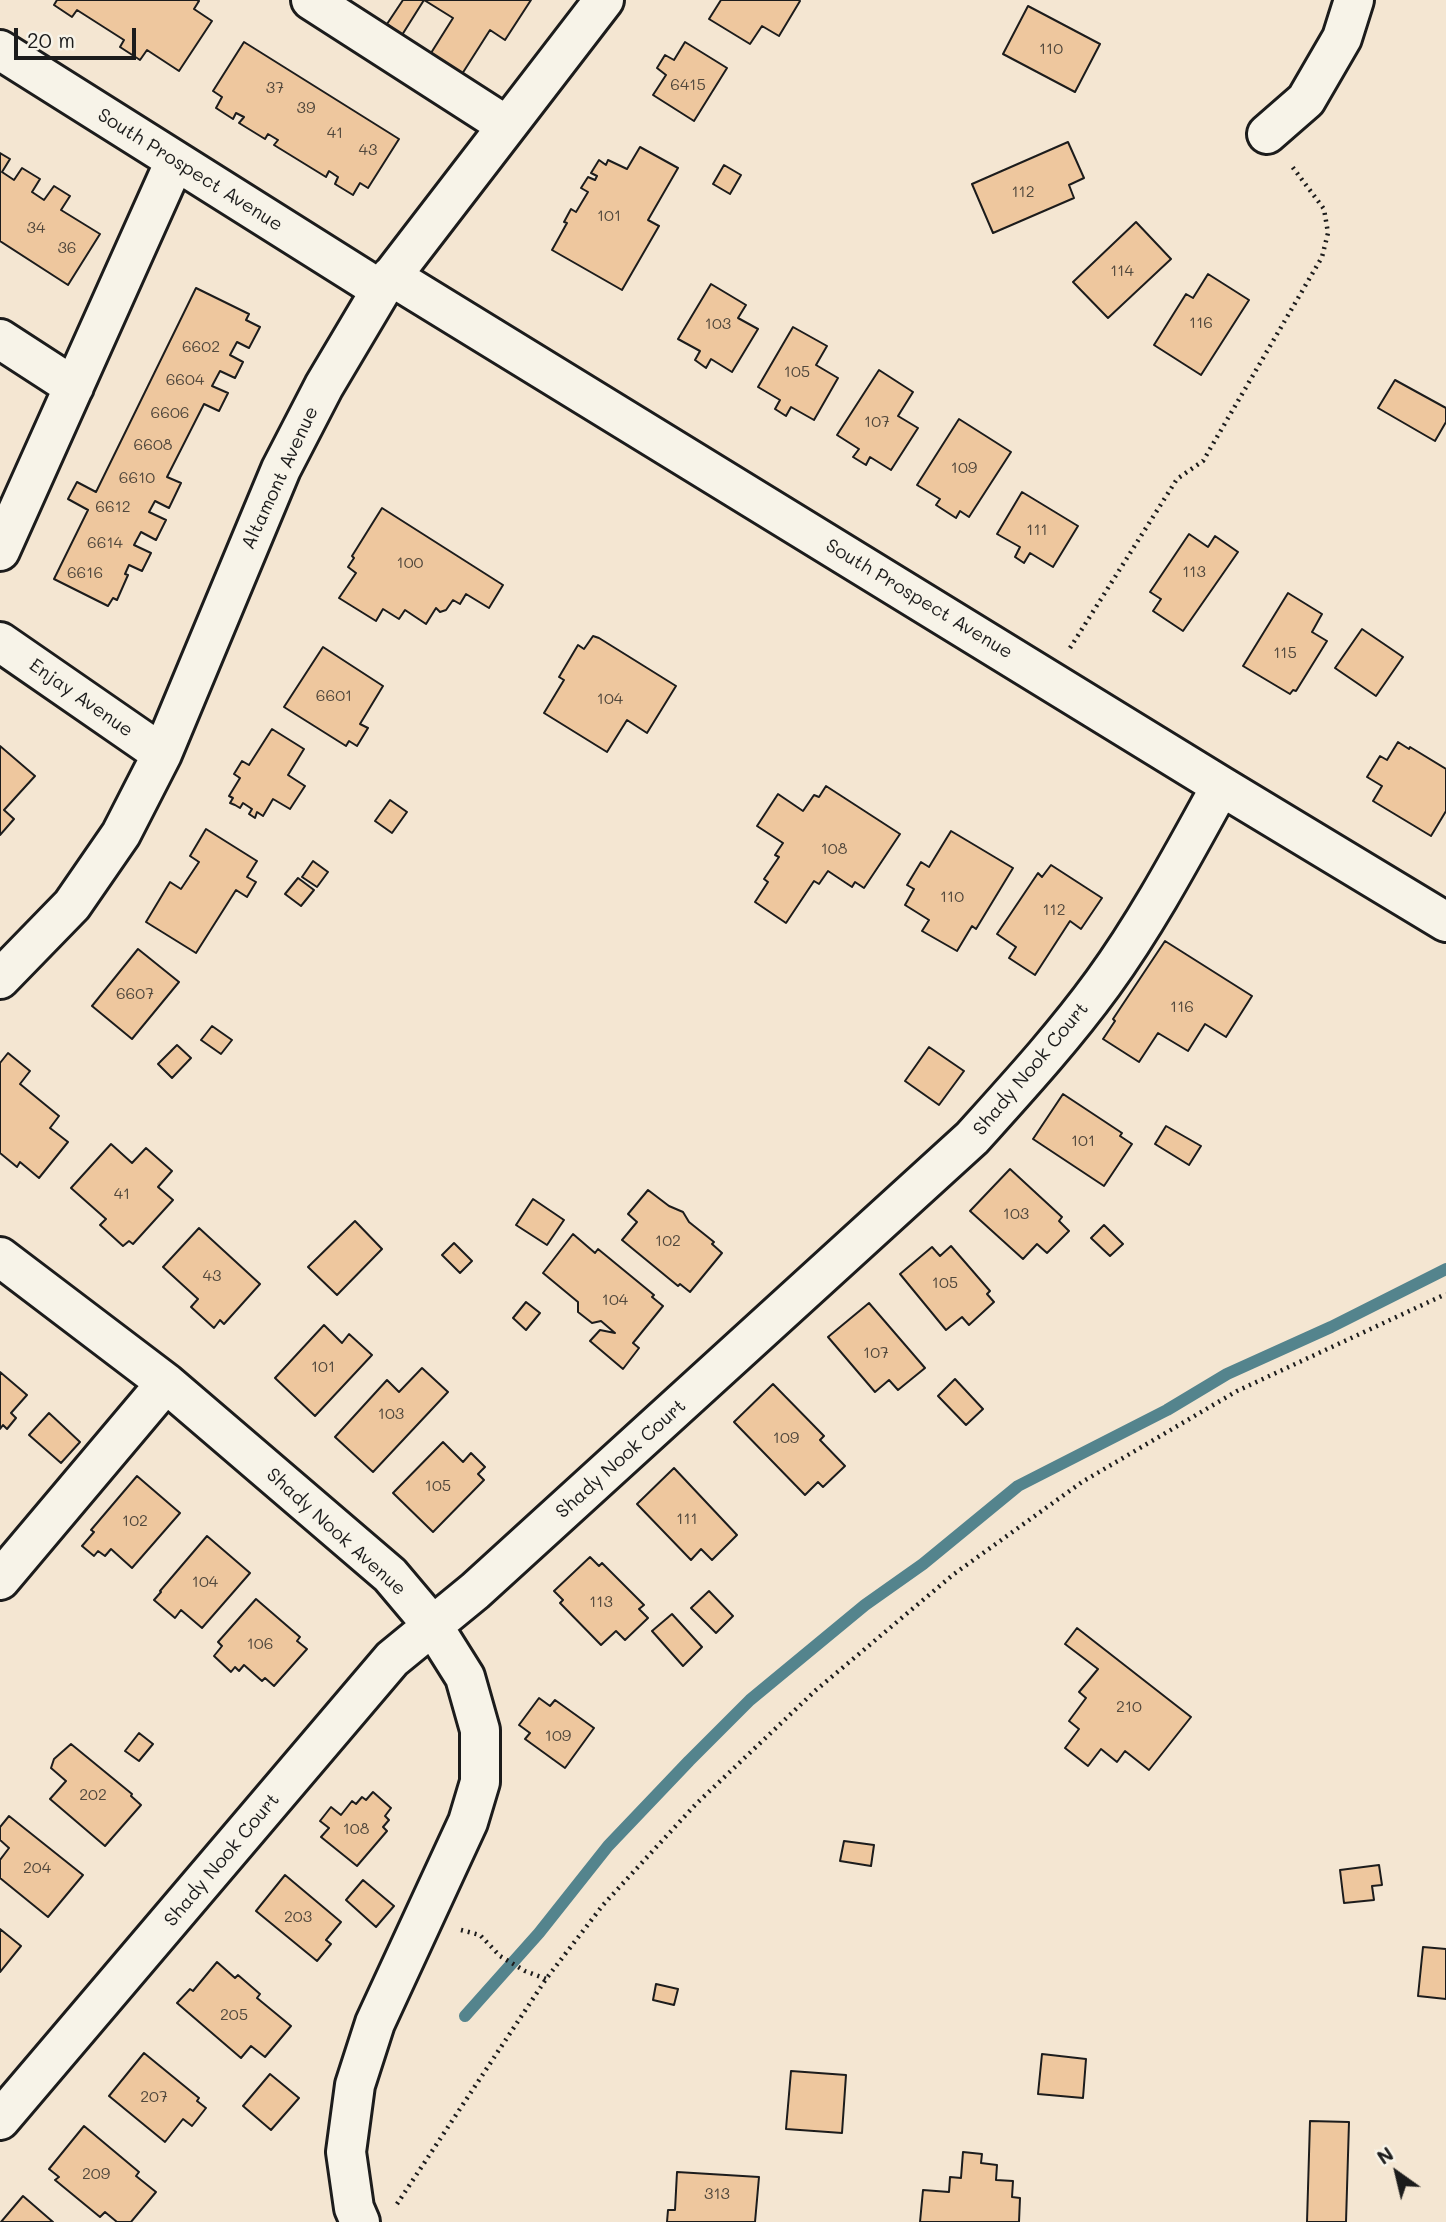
<!DOCTYPE html>
<style>
body{margin:0}
#map{position:relative;width:1446px;height:2222px;overflow:hidden;background:#f4e6d2;font-family:Mali,sans-serif}
canvas{display:block}
.north{position:absolute;left:1362px;top:2138px;width:70px;height:70px;-webkit-text-stroke:5px #f7f3e8;paint-order:stroke;rotate:326deg;font-size:19px;font-weight:700;line-height:28px;text-align:center;color:#1c1c1c}
.north::after{content:'';display:block;margin:auto;width:24px;height:32px;background:#1c1c1c;clip-path:polygon(50% 0,100% 100%,50% 72%,0 100%)}
.scale{position:absolute;left:14px;top:28px;width:122px;height:32px;box-sizing:border-box;border:4px solid #1c1c1c;border-top:0;padding-left:9px;font-size:21px;line-height:24px;white-space:nowrap;color:#1c1c1c;-webkit-text-stroke:5px #f7f3e8;paint-order:stroke}
</style>
<div id="map">
<canvas width="1446" height="2222"></canvas>
<div class="north">N</div>
<div class="scale">20 m</div>
</div>
<script>
const context = document.querySelector('canvas').getContext('2d');
context.lineJoin = 'round';
function strokePath(path, color, width, dash) { context.strokeStyle = color; context.lineWidth = width; context.lineCap = dash ? 'butt' : 'round'; context.setLineDash(dash || []); context.stroke(path); }
function fillPath(path, color) { context.fillStyle = color; context.fill(path, 'evenodd'); }
function write(font, color, halo, rows, align = 'center') {
  context.font = font + ' Mali,sans-serif'; context.lineWidth = 6; context.setLineDash([]); context.textBaseline = 'middle'; context.strokeStyle = halo; context.fillStyle = color; for (const [text, x, y, turn = 0] of rows) {
    context.save(); context.translate(x, y); context.rotate((+turn || 0) * Math.PI / 180); context.textAlign = isNaN(turn) ? turn : align; if (halo) context.strokeText(text, 0, 0); context.fillText(text, 0, 0); context.restore();
  }
}
strokePath(new Path2D(`
 M465 2016 539 1933 608 1846 689 1761 750 1700 865 1605 923 1564 1018 1486 1167 1410 1227 1374 1331 1327 1446 1269`), '#54848d', 12);
const building = new Path2D(`
 M57 0H197L199 1 194 9 212 21 179 71 147 50 140 60 120 47 124 40 77 10 72 17 54 5Z
 M403 0H531L505 40 490 30 462 74 431 53 453 18 424 0 402 35 387 24Z
 M721 0H799L800 1 779 36 762 26 750 44 709 19Z
 M1028 6 1100 44 1075 92 1003 54Z
 M244 42 399 139 368 188 360 183 353 195 335 184 338 177 329 171 326 177 274 145 278 140 268 134 265 139 239 123 244 117 236 113 233 119 216 108 222 97 213 91Z
 M685 42 727 68 694 121 653 95 666 75 657 68 665 55 674 60Z
 M1068 142 1084 178 1069 185 1074 198 993 233 972 184Z
 M640 147 678 168 648 220 659 226 622 290 552 250 567 223 564 222 571 209 576 212 588 192 581 188 588 177 595 180 597 176 591 173 599 160 606 165 608 160 627 169Z
 M0 153 10 159 2 172 14 180 22 168 40 179 32 192 44 200 54 186 70 196 61 210 100 234 68 285 0 241Z
 M724 165 741 175 730 194 713 184Z
 M1136 222 1171 259 1108 318 1073 282Z
 M1208 274 1249 300 1201 375 1154 345 1186 294 1193 298Z
 M711 284 746 305 738 318 758 329 732 372 711 359 706 368 695 360 700 351 678 339Z
 M196 288 249 314 246 320 260 327 249 348 237 342 230 355 243 362 235 378 220 371 212 386 228 393 219 411 204 404 167 477 181 483 169 508 155 501 149 512 166 520 156 540 141 532 134 545 151 553 142 571 129 565 125 574 128 575 117 600 113 598 108 606 54 579 88 510 68 499 77 482 96 492Z
 M793 327 827 346 816 365 838 378 814 420 791 407 786 416 775 409 780 400 758 387Z
 M879 370 913 392 898 416 918 428 891 470 870 457 866 465 853 457 859 449 837 435Z
 M1395 380 1446 408V422L1435 441 1378 408Z
 M959 419 1011 452 969 517 960 511 956 518 936 505 940 499 917 485Z
 M1022 492 1078 526 1053 567 1030 553 1024 563 1015 557 1020 547 997 534Z
 M382 508 503 585 489 608 466 594 460 604 453 600 446 610 440 612 436 608 426 624 405 610 399 619 383 609 376 621 339 598 356 573 348 567 354 558 352 556Z
 M1189 534 1208 547 1215 536 1238 552 1183 631 1153 611 1161 599 1150 592Z
 M1288 593 1322 614 1312 632 1327 641 1296 691 1293 690 1290 694 1243 666Z
 M1362 629 1403 657 1376 696 1335 668Z
 M593 636 599 638 676 686 647 733 627 720 607 752 544 713 564 680 559 677 578 645 584 649Z
 M323 647 383 686 360 724 368 728 357 746 349 741 346 746 284 707Z
 M272 729 304 749 288 775 305 786 290 809 273 799 263 816 257 812 255 818 249 814 252 809 243 803 240 808 235 805 230 803 233 798 229 796 240 778 234 774 242 761 249 765Z
 M1398 742 1409 749 1410 747 1446 769V811L1431 836 1373 801 1382 786 1367 777 1380 756 1387 760Z
 M0 746 35 776 4 810 14 819 0 835Z
 M826 786 900 834 864 888 855 882 852 887 828 871 819 884 814 881 786 923 755 902 768 882 764 879 779 857 775 855 783 843 757 826 778 794 803 811 814 795 819 797Z
 M390 800 407 812 392 833 375 821Z
 M206 829 257 861 247 877 256 882 247 897 236 890 196 953 146 922 170 882 181 889 199 862 190 856Z
 M951 831 1013 868 976 929 972 926 957 951 922 931 929 920 905 905 914 889 907 885 921 862 929 867Z
 M313 861 328 872 317 887 302 877Z
 M1051 865 1102 898 1081 929 1070 921 1035 975 1009 958 1016 947 997 934 1038 873 1042 877Z
 M298 878 314 890 301 906 285 894Z
 M1165 941 1252 996 1226 1037 1205 1024 1188 1051 1158 1033 1139 1062 1103 1039 1115 1021 1113 1019Z
 M138 949 179 982 132 1039 92 1006Z
 M212 1026 232 1040 221 1054 201 1040Z
 M177 1045 191 1058 172 1078 158 1064Z
 M929 1047 964 1071 939 1105 905 1081Z
 M8 1053 30 1071 20 1084 59 1116 50 1128 68 1142 39 1178 20 1162 17 1167 0 1153V1063Z
 M1063 1094 1122 1133 1120 1136 1132 1144 1104 1186 1033 1139Z
 M1166 1126 1201 1146 1189 1165 1155 1144Z
 M111 1144 132 1163 146 1148 172 1171 158 1187 173 1200 133 1244 129 1241 123 1246 100 1225 106 1219 71 1188Z
 M1010 1169 1062 1217 1059 1221 1069 1231 1047 1253 1037 1244 1023 1259 970 1211Z
 M648 1190 669 1206 683 1212 689 1222 714 1242 712 1244 722 1253 690 1292 680 1284 678 1286 622 1240 637 1222 628 1214Z
 M533 1199 564 1220 547 1245 516 1225Z
 M355 1221 382 1249 337 1295 308 1267Z
 M1104 1225 1123 1244 1110 1256 1091 1238Z
 M199 1228 260 1284 224 1324 220 1320 214 1328 191 1307 198 1299 163 1267Z
 M573 1234 595 1253 598 1249 654 1295 652 1297 663 1306 633 1343 639 1348 623 1369 590 1341 600 1330 615 1333 601 1321 592 1323 578 1312V1302L543 1273Z
 M454 1243 472 1261 460 1273 442 1255Z
 M951 1246 990 1291 987 1294 994 1302 969 1325 962 1317 946 1330 900 1274 932 1247 940 1256Z
 M526 1302 540 1313 526 1330 513 1318Z
 M869 1303 925 1368 898 1390 889 1380 875 1392 828 1337Z
 M324 1325 342 1343 349 1334 372 1355 315 1416 275 1378Z
 M422 1368 448 1392 373 1472 335 1437 387 1380 399 1392Z
 M0 1372 27 1395 11 1413 16 1418 7 1429 3 1425 0 1429Z
 M955 1379 983 1409 966 1425 938 1396Z
 M773 1384 824 1436 820 1440 845 1466 823 1487 818 1482 805 1495 734 1422Z
 M49 1413 80 1442 61 1463 29 1435Z
 M443 1442 463 1462 471 1453 485 1467 478 1474 484 1480 433 1532 393 1493Z
 M674 1468 737 1535 712 1560 701 1549 691 1560 637 1504Z
 M137 1476 180 1513 132 1568 111 1549 105 1556 98 1551 94 1556 82 1546 94 1532 91 1530Z
 M207 1536 250 1573 202 1628 181 1610 175 1618 154 1600 161 1592 160 1591Z
 M590 1557 599 1566 602 1563 644 1605 639 1609 648 1618 625 1640 616 1631 601 1645 560 1603 563 1600 554 1591Z
 M709 1591 733 1616 716 1633 691 1608Z
 M256 1599 300 1637 297 1641 307 1649 274 1686 265 1678 262 1681 244 1665 239 1671 235 1667 231 1672 214 1656 222 1646 218 1642Z
 M672 1614 702 1647 683 1666 652 1631Z
 M1077 1628 1191 1717 1149 1770 1125 1751 1117 1762 1101 1749 1088 1766 1065 1748 1079 1729 1069 1721 1086 1698 1079 1692 1098 1669 1065 1644Z
 M539 1698 550 1706 555 1700 594 1728 565 1768 525 1739 530 1733 519 1725Z
 M139 1733 153 1744 139 1761 125 1751Z
 M71 1744 132 1794 131 1796 141 1805 105 1846 50 1799 66 1781 51 1768 54 1759Z
 M373 1792 391 1808 385 1816 389 1820 383 1827 387 1831 357 1866 321 1837 329 1828 320 1821 331 1807 341 1815 352 1801 356 1804 362 1797 366 1800Z
 M9 1816 83 1875 48 1917 0 1878V1860L9 1848 0 1840V1827Z
 M844 1841 874 1845 871 1866 840 1861Z
 M1379 1865 1382 1885 1372 1886 1374 1900 1344 1903 1340 1870Z
 M285 1875 341 1922 326 1940 331 1944 317 1961 256 1911Z
 M363 1880 394 1906 376 1927 346 1900Z
 M0 1929 21 1946 0 1972Z
 M1423 1947 1446 1949V1999L1418 1996Z
 M217 1962 235 1978 238 1975 260 1994 257 1998 291 2026 265 2057 251 2046 241 2058 177 2003 190 1989 193 1991Z
 M656 1984 678 1989 674 2005 653 2000Z
 M144 2053 199 2098 197 2101 206 2108 192 2126 183 2119 165 2142 109 2096Z
 M1042 2054 1086 2059 1083 2098 1038 2094Z
 M791 2071 846 2075 842 2133 786 2129Z
 M270 2074 299 2098 271 2130 243 2106Z
 M1310 2121 1349 2122 1346 2222H1307Z
 M84 2126 139 2172 136 2176 156 2192 131 2222H117L105 2212 100 2217 55 2180 59 2177 49 2169Z
 M963 2152 982 2154 981 2163 997 2165 996 2180 1013 2181 1012 2197 1020 2198 1019 2222H920L923 2190 949 2192 950 2177 961 2178Z
 M677 2172 759 2177 755 2222H667L668 2210H675Z
 M23 2196 53 2222H1Z`);
fillPath(building, '#eec79e');
strokePath(building, '#1c1c1c', 2);
const minor = new Path2D(`
 M311 0 507 126
 M0 50 381 290
 M1267 134 1306 100 1342 38 1354 0
 M391 276 1221 786 1446 922
 M0 339 74 387
 M0 551 175 161
 M0 642 162 754
 M0 979 72 905 121 834 162 754 281 469 324 386 381 290 604 0
 M0 1257 166 1383 390 1575 433 1626 465 1677 480 1730V1782L468 1822 375 2023 355 2085 346 2152 354 2208 360 2222
 M0 1580 166 1383
 M0 2120 392 1659 475 1591 972 1138C1017 1088 1063 1038 1103 983 1148 921 1184 853 1221 786`);
strokePath(minor, '#1c1c1c', 44);
strokePath(new Path2D(`
 M1070 648 1177 479 1203 461 1322 257 1328 233 1324 209 1291 165
 M461 1930 480 1935 500 1956 525 1971 546 1979
 M397 2204 546 1979 603 1905 696 1804 816 1690 954 1574 1082 1482 1237 1391 1446 1294`), '#1c1c1c', 4.5, [2, 5]);
strokePath(minor, '#f7f3e8', 38);
write('16px', '#50473c', null, [
 ["110",1051,49],
 ["6415",688,85],
 ["37",275,88],
 ["39",306,108],
 ["41",335,133],
 ["43",368,150],
 ["112",1023,192],
 ["101",609,216],
 ["34",36,228],
 ["36",67,248],
 ["114",1122,271],
 ["116",1201,323],
 ["103",718,324],
 ["6602",201,347],
 ["105",797,372],
 ["6604",185,380],
 ["6606",170,413],
 ["107",877,422],
 ["6608",153,445],
 ["109",964,468],
 ["6610",137,478],
 ["6612",113,507],
 ["111",1037,530],
 ["6614",105,543],
 ["100",410,563],
 ["113",1194,572],
 ["6616",85,573],
 ["115",1285,653],
 ["6601",334,696],
 ["104",610,699],
 ["108",834,849],
 ["110",952,897],
 ["112",1054,910],
 ["6607",135,994],
 ["116",1182,1007],
 ["101",1083,1141],
 ["41",122,1194],
 ["103",1016,1214],
 ["102",668,1241],
 ["43",212,1276],
 ["105",945,1283],
 ["104",615,1300],
 ["107",876,1353],
 ["101",323,1367],
 ["103",391,1414],
 ["109",786,1438],
 ["105",438,1486],
 ["111",687,1519],
 ["102",135,1521],
 ["104",205,1582],
 ["113",601,1602],
 ["106",260,1644],
 ["210",1129,1707],
 ["109",558,1736],
 ["202",93,1795],
 ["108",356,1829],
 ["204",37,1868],
 ["203",298,1917],
 ["205",234,2015],
 ["207",154,2097],
 ["209",96,2174],
 ["313",717,2194]
]);
write('19px', '#1c1c1c', '#f7f3e8', [
 ["South Prospect Avenue",190,170,32],
 ["Altamont Avenue",280,478,-65],
 ["South Prospect Avenue",919,599,31],
 ["Enjay Avenue",81,698,35],
 ["Shady Nook Court",1031,1069,-50],
 ["Shady Nook Court",621,1459,-42],
 ["Shady Nook Avenue",336,1532,42],
 ["Shady Nook Court",222,1860,-50]
]);
</script>
